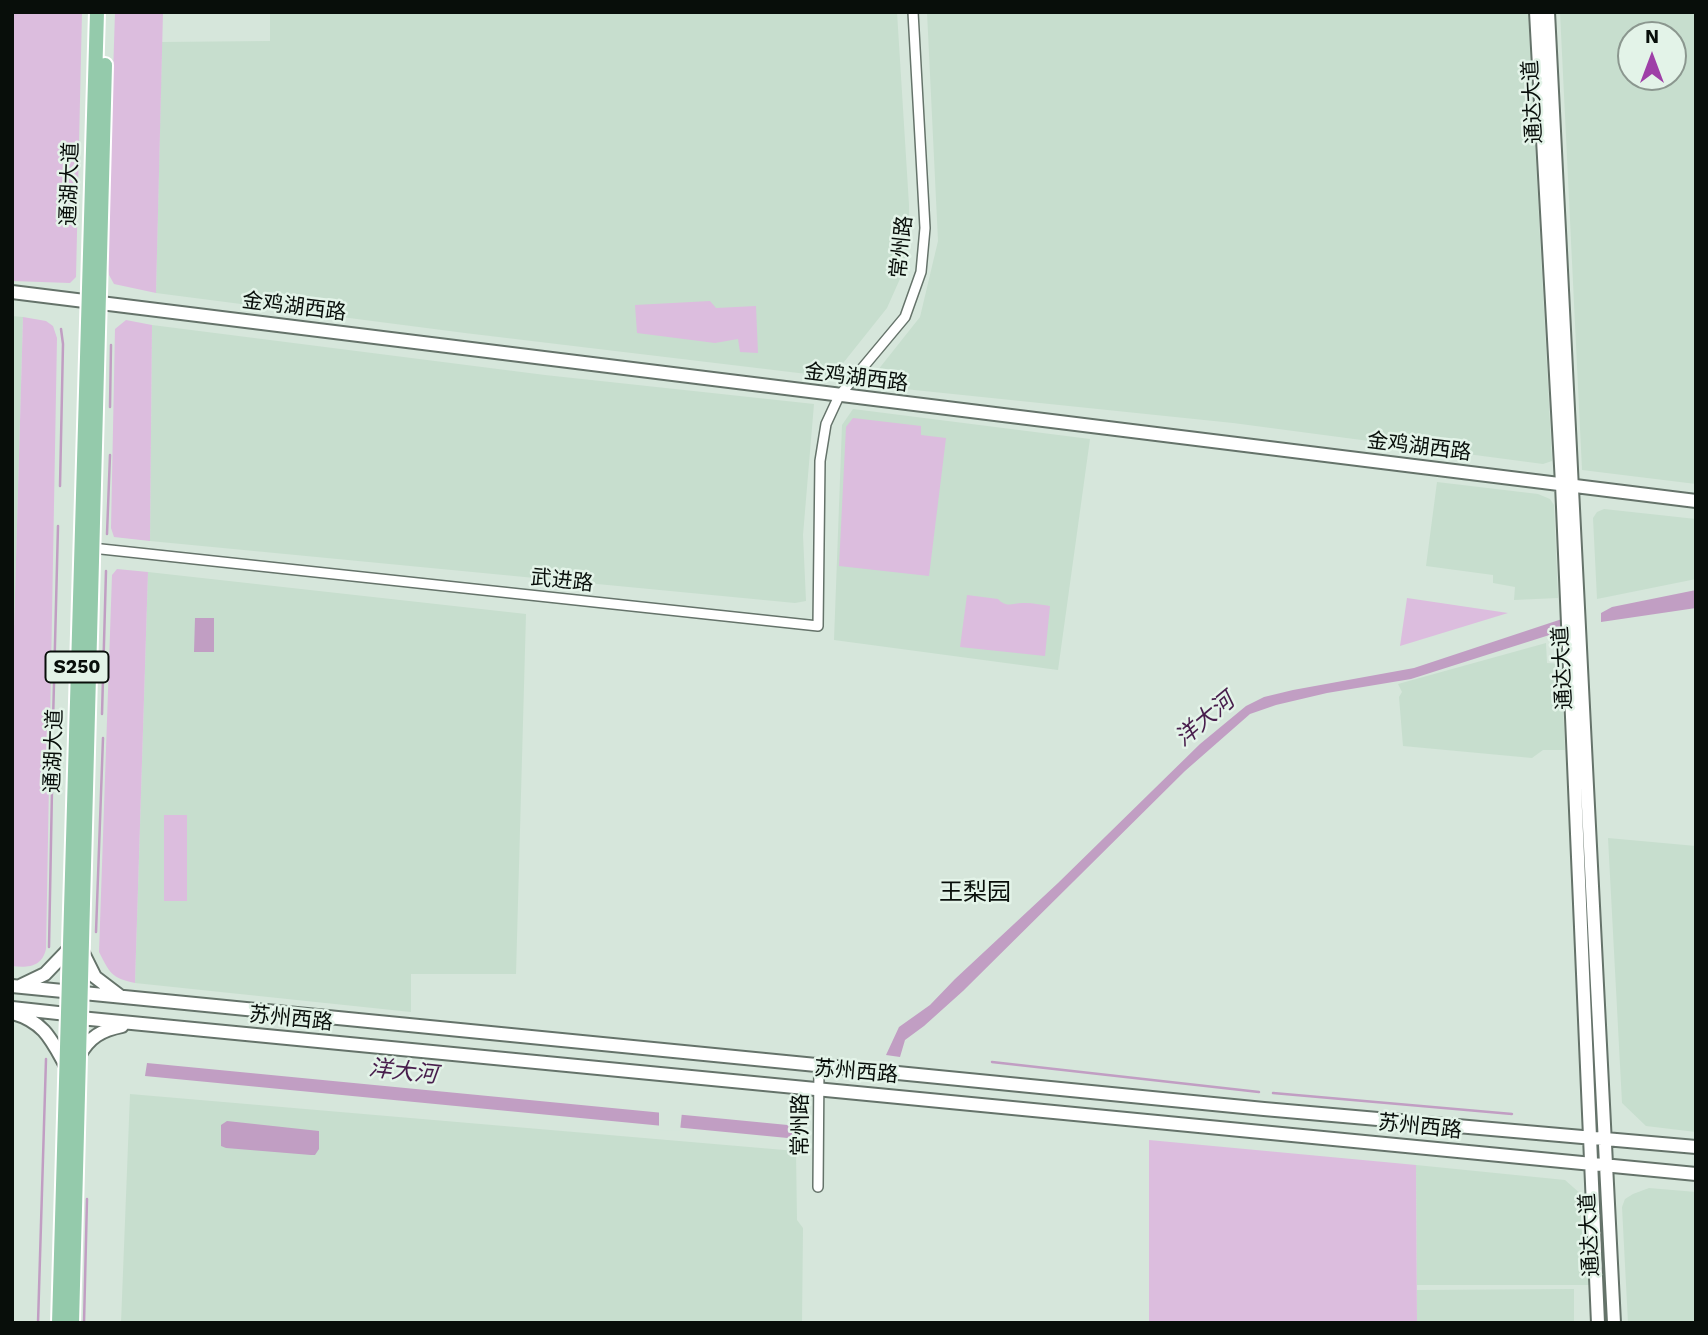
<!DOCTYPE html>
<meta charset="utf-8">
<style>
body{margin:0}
#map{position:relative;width:1708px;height:1335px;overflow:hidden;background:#d6e6db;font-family:"Work Sans",sans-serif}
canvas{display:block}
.frame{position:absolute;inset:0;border:14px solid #080e0a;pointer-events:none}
.north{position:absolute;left:1617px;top:21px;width:70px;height:70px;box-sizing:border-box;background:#e3f3e8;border:2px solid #8b978f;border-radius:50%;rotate:0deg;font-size:19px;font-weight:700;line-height:28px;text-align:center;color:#080e0a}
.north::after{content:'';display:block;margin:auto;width:24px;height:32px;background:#9e3fa7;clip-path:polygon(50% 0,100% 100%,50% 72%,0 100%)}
</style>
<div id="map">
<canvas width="1708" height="1335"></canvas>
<div class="frame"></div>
<div class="north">N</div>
</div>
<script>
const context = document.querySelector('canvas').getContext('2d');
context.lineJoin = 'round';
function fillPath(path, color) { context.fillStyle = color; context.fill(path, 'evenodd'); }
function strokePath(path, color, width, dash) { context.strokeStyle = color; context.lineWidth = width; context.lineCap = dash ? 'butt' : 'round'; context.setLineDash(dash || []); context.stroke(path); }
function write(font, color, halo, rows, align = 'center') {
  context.font = font + ' "Work Sans","Noto Sans SC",sans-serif'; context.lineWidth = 5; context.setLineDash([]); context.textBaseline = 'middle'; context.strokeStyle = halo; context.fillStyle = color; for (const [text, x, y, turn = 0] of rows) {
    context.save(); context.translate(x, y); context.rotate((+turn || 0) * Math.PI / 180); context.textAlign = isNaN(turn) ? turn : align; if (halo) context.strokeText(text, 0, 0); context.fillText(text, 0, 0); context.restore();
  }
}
fillPath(new Path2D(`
 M270 12H897L909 205V238L903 272 887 308 832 377 465 333 156 293 162 42 270 41Z
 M927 12H1528L1552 461 1543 464 1233 423 866 385 920 317 938 241Z
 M1560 12H1696V484L1582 470ZM1631 35H1673V77H1631Z
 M12 316 23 317 12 698Z
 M152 325 545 375 814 404 803 535 806 601 795 603 150 541Z
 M853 409 1090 439 1058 670 834 640 842 425Z
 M1437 482 1538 494 1550 499 1554 505 1558 598 1514 600 1515 587 1493 583V575L1426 566Z
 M1604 509 1696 519V579L1597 599 1593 518 1597 512Z
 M148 572 526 614 516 974H411V1012L135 983Z
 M1546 643 1547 663 1561 664 1565 750H1543L1532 758 1403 746 1399 697 1402 692 1398 684Z
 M1608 838 1696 846V1132L1646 1126 1622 1103Z
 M130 1094 796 1151 797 1220 803 1228 802 1323H121Z
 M1416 1165 1565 1180 1582 1195 1587 1208 1590 1285H1417Z
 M1649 1188 1696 1192V1323H1628L1622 1207 1625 1199 1633 1194Z
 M1574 1289V1323H1417V1290Z`), '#c7dece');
fillPath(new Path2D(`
 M12 12H82L76 277 70 283 12 281Z
 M115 12H163L156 293 114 284 109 275 107 265Z
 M710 301 716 308 756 306 758 353 740 352 738 339 715 343 637 333 635 305Z
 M23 317 46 321 53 326 57 338 46 949C42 967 28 968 12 966V698Z
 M126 320 152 325 150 541 114 537 111 528 115 329Z
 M853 418 921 426V435L946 438 929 576 839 566 846 427Z
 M117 569 148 572 135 983C111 978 110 973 99 952L112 575Z
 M967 595 998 599C1007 609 1014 602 1025 603 1034 603 1042 605 1050 606L1045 656 960 647Z
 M1407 598 1508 613 1400 646Z
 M164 815H187V901H164Z
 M1149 1140 1416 1165 1417 1323H1149Z`), '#dcbdde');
fillPath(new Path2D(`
 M1696 590V608L1601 622V613L1612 607Z
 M195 618H214V652H194Z
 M1562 619V631L1411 679 1327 693 1276 705 1250 714 1185 771 963 991 924 1026 905 1040 900 1057 886 1055 899 1027 930 1005 955 979 1058 883 1200 744 1246 706 1264 697 1293 690 1414 668Z
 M147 1063 798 1126V1139L145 1076Z
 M227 1121 319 1131V1149L315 1155H311L226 1148 221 1146V1125Z`), '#c19ec3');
fillPath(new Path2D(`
 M659 1110 682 1112 680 1131 659 1130Z`), '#d6e6db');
strokePath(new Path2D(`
 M110 407 111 345
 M60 486 63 344 61 329
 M107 534 110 455
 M102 714 106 571
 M53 722 58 526
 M96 932 103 738
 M49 947 52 789
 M992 1062 1259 1092
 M1273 1093 1512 1114
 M38 1323 46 1059
 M84 1323 87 1199`), '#c19ec3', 2.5);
const street = new Path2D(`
 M92 548 818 626 820 461 826 424 839 396 905 317 921 272 925 228 913 12
 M818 1187 819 1064`);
const secondary = new Path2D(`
 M1536 12 1562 484 1598 1323
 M1548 12 1614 1323
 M12 292 1696 501
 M83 953 95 977 120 996
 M12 986 1264 1109 1696 1147
 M20 986 45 974 69 949
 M12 1008 67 1014 80 1018 1696 1174
 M13 1013C44 1022 51 1039 66 1066
 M79 1056C89 1037 102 1030 122 1026`);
const primary = new Path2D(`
 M59 1323 97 12
 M72 1323 105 65`);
strokePath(street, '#65736a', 12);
strokePath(secondary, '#65736a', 16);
strokePath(primary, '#fff', 18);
strokePath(street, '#fff', 9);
strokePath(secondary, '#fff', 12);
strokePath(primary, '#94caab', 14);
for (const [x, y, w] of [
 [77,667,63]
]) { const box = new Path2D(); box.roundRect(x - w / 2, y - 15.5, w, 31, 5); context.fillStyle = '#e3f3e8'; context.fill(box); strokePath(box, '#080e0a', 2); }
write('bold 19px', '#080e0a', null, [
 ["S250",77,667]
]);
write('21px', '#080e0a', '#e3f3e8', [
 ["通达大道",1533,102,-93],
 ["通湖大道",70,184,-88],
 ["常州路",902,247,-84],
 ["金鸡湖西路",294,307,7],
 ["金鸡湖西路",856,378,7],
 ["金鸡湖西路",1419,447,7],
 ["武进路",562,581,6],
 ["通达大道",1563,668,-93],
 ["通湖大道",54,751,-88],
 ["苏州西路",291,1019,6],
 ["苏州西路",856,1072,5],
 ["常州路",801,1125,-90],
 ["苏州西路",1420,1127,6],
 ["通达大道",1590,1235,-93]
]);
write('italic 23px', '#481d4c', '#e3f3e8', [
 ["洋大河",1205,720,-40],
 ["洋大河",403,1072,6]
]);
write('24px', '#080e0a', '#e3f3e8', [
 ["王梨园",975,893]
]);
</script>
